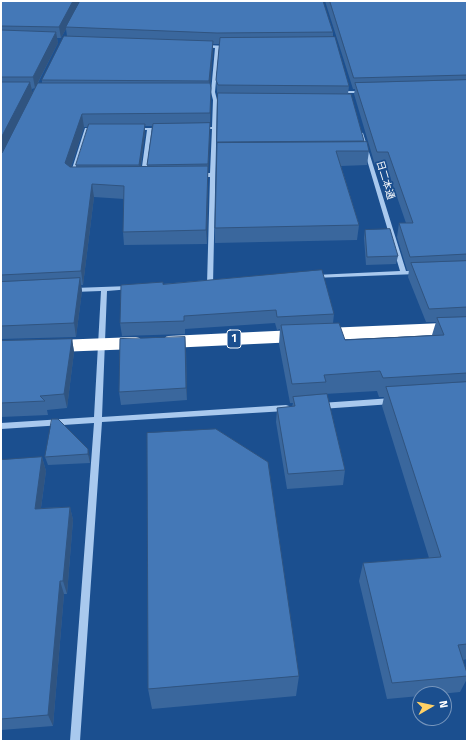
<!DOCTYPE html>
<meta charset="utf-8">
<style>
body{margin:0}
#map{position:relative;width:468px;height:742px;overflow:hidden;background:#1b4f8f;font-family:"Fira Sans",sans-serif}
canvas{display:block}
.frame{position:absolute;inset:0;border:2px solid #fff;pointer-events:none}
.north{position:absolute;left:412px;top:686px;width:40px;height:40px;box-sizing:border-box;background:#1b4f8f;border:1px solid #7695bc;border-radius:50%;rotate:81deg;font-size:11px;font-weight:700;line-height:16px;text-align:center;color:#fff}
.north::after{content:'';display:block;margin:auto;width:14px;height:18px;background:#ffd166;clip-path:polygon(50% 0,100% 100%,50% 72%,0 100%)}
</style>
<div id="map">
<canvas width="468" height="742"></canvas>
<div class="frame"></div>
<div class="north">N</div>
</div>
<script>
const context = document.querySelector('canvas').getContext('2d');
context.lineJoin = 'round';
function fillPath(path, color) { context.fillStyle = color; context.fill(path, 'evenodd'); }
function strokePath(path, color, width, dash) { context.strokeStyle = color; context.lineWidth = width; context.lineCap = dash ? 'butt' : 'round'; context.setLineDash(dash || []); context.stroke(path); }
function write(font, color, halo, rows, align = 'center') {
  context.font = font + ' "Fira Sans","Noto Sans JP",sans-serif'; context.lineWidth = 3.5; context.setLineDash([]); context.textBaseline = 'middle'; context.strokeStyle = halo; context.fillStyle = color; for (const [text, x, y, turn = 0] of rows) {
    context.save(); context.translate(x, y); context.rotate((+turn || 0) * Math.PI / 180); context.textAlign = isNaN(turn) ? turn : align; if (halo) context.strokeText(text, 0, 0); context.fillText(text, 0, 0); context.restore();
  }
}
fillPath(new Path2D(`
 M205 45 229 46 231 47 229 48H219L215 92 217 100 213 284 210 286 207 284 210 177H199L196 175 199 173H210L212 129H201L199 128 201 127H212L213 100 211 92 215 48 204 47 203 46Z
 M347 91H363L365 92 363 93H347Z
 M85 128H97L99 129 97 130H89L76 175 73 177 71 176 70 175Z
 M135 128H161L163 129 161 130H152L147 174 144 176 141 174 147 130H135Z
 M359 132 363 133 406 271 417 270 420 272 417 274 313 278 312 277 315 275 400 271 359 133Z
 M129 286 132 288 131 289 107 291 102 417 286 405 289 406 290 408 289 410 286 411 102 422 80 741H70L94 423 1 429V423L94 417 101 291 74 292 71 290 74 288Z
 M392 398 395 399 396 401 395 403 392 404 321 409 318 408 317 406 318 404 321 403Z`), '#a9c9ee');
strokePath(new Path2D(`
 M326 334 467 328
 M169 342 296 336
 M57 346 136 343`), '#fff', 12);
fillPath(new Path2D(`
 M1 1H79L74 11 333 32V37L349 86 348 94 364 141V142L369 151 367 165 341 166 359 225 357 240 215 243V228L218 98 217 92 216 80 220 44H213V49L210 84 211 88V100L208 172 207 244 124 245 123 232 124 199 94 197 83 285H81L82 291 76 337 1 339ZM66 29 67 36 42 80V83H38L58 43 57 38H61ZM35 88 32 93V89ZM145 126H152L147 166H141L145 132ZM84 127H88L76 165V167H71Z
 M325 1H467V659L463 660 467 673V679L460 692 440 694H420V696L387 699 359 581 363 563 429 558 382 406 384 397H379L377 391 324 394 345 470 343 485 287 489 276 422 277 408 292 407 293 403H290L279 344 280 329 277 330 275 323 185 329V334L122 336 120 323 163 284 334 314 333 323 345 340 432 335 436 322H426L408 277 409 270H407L397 237 399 223H406L386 165H375L354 94 355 89H353Z
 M365 230 398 256 396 264 366 265 364 238Z
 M72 339 74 352 67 408 47 410 48 415 1 417V340Z
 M186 349 187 400 121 405 119 392Z
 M58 419 90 457V463L48 465 45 457Z
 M42 457 46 471 41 508 70 507 73 520 67 594H64L53 726 1 730V460Z
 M299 676 296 696 152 709 148 689Z`), '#3a679d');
fillPath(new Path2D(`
 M73 1H79L66 28V27V29L61 38 59 27Z
 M56 32 58 43 35 88 33 77Z
 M213 41V49L210 89 209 81Z
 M30 82 33 94 1 157V138Z
 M211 88V126L210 113Z
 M82 114 84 127 68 176 65 163Z
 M210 123V131L209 172 208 164Z
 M145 124V132L140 172 139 165Z
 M208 166V179L207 244 206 230Z
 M92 184 94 197 83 285 81 271Z
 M80 278 82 291 76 337 74 323Z
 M185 337 186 349 187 400 186 388Z
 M72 339 74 352 67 408 64 394Z
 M88 449 90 457V463L88 454Z
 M42 457 46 471 39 522 35 509Z
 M70 507 73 520 67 594 63 581Z
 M60 581 64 594 53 726 48 715Z`), '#305480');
const building = new Path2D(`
 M1 1H73L59 27 1 26Z
 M80 1H323L333 32 217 33 66 27Z
 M330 1H467V75L354 78Z
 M1 30 56 32 33 77H1Z
 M64 36 213 41 209 81 42 80Z
 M335 37 349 86 218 85 216 80 220 38Z
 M467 80V254L410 257 399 223H413L388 152H377L355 83Z
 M1 82H30L1 138Z
 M38 83H210L211 88 210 113 82 114 65 163 70 167 208 166 206 230 123 232 124 186 92 184 81 271 1 275V154L2 153Z
 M218 93 351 94 364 141 217 142Z
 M210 123 208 164 147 165 153 124Z
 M89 124H145L139 165H76Z
 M367 142 369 151H336L359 225 215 228 217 143Z
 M390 229 398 256 367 257 365 230Z
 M467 261V307L429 309 411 263Z
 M322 270 334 314 277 317 276 310 184 316V321L120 323 121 285 163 282V284Z
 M80 278 74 323 1 326V282Z
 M467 317V373L383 378 380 371 324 375 326 382 292 384 281 325 339 323 345 340 444 335 437 318Z
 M185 337 186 388 119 392 120 339Z
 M72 339 64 394 40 396 45 401 1 403V341Z
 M467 382V644L458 645 467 673V676L392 683 363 563 441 557 386 387Z
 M327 394 345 470 288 474 277 408 295 406 293 397Z
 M52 419H58L88 449V454L45 457Z
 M216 429 268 462 299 676 148 689 147 433Z
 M42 457 35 509 70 507 63 581H60L48 715 1 719V460Z`);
fillPath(building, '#4478b7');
strokePath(building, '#305480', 1);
write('10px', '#fff', '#1b4f8f', [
 ["日二本通",385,180,73]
]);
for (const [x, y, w] of [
 [234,339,14]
]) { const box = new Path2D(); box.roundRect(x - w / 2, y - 9, w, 18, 3); context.fillStyle = '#1b4f8f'; context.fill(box); strokePath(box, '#fff', 1); }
write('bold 11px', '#fff', null, [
 ["1",234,339]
]);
</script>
